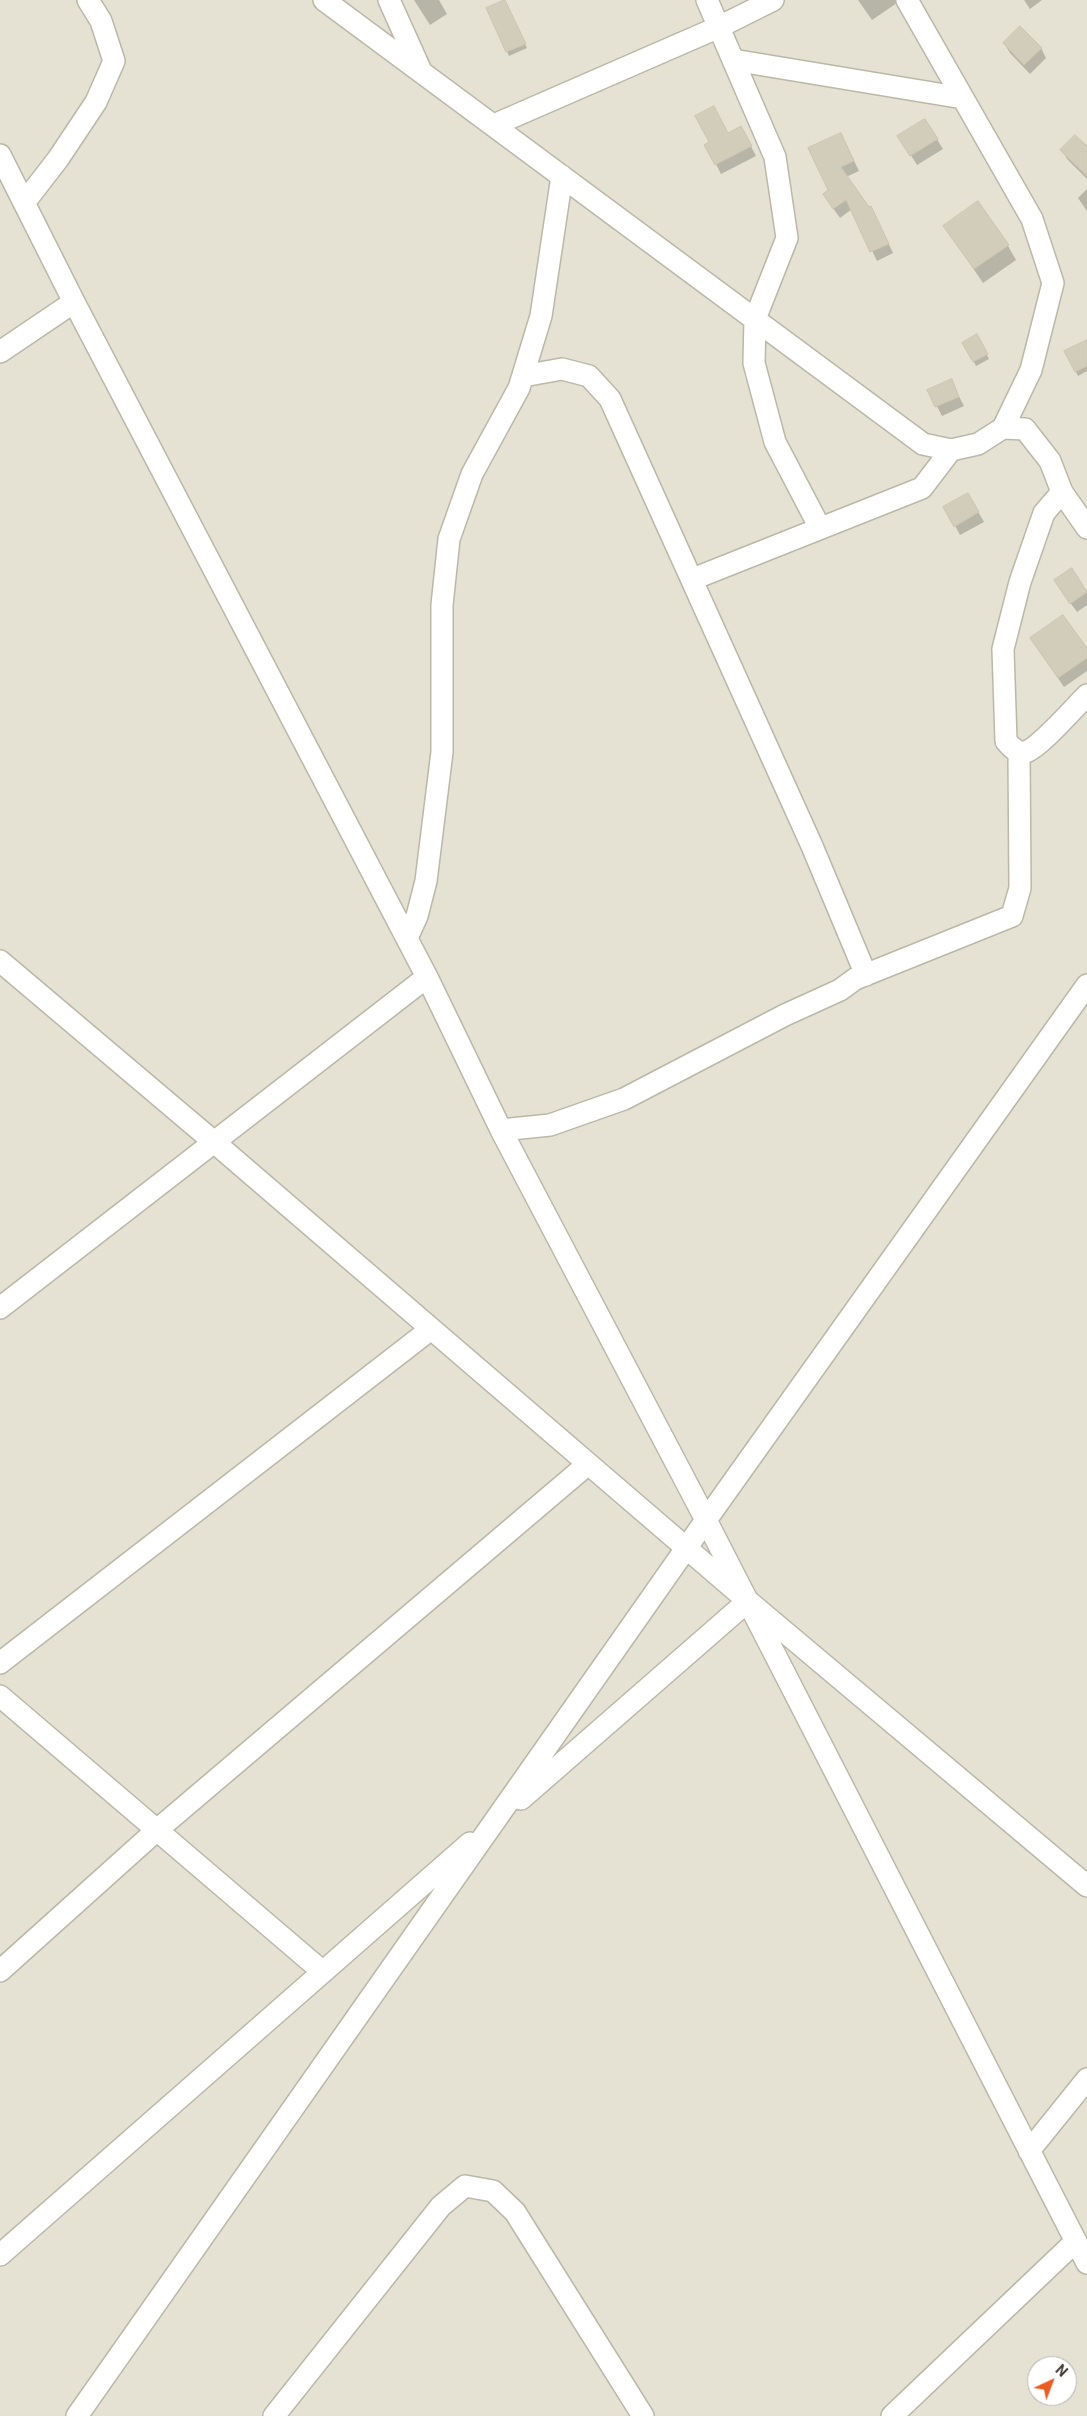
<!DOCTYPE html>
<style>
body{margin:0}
#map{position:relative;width:1087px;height:2416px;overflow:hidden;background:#f1efe5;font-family:Roboto,sans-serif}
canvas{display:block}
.north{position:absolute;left:1027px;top:2356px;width:50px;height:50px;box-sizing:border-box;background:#fff;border:1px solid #b4b2ae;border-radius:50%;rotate:43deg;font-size:14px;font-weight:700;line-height:20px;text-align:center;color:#433f35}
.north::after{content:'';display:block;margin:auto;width:18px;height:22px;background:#ec5b21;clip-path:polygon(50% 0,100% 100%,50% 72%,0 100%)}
</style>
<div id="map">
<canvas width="1087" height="2416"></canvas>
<div class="north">N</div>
</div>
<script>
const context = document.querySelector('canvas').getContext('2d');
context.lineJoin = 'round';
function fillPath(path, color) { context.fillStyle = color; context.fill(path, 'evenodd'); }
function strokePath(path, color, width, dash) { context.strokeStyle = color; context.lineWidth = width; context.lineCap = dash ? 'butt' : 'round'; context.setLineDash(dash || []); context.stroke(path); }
fillPath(new Path2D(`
 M0 0H1087V2416H0ZM1037 2366H1067V2396H1037Z`), '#e5e2d3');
fillPath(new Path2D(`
 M414 0H439L447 14 430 25Z
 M858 0H896L897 3 872 20Z
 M1024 0H1042L1030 9Z
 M507 5 527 48 509 56 487 9Z
 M1004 43 1041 48 1046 58 1030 74 1010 53Z
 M925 120 943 149 917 165 899 136Z
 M728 134 746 137 756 156 721 174 716 164 711 143Z
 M846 144 859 171 846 177 876 217 893 253 877 261 852 209 840 218 830 204V191Z
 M1087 148V179L1067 159 1062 150Z
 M1087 189V211L1078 198Z
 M945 226 1008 246 1016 260 983 283Z
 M977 336 989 359 976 366 964 343Z
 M1087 350V371L1078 376 1066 352Z
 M951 381 964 406 942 416 929 391Z
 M968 494 984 522 960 535 945 507Z
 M1072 570 1087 592V605L1077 612 1061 590Z
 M1032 639 1087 650V671L1064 687Z`), '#0003');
const building = new Path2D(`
 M505 0 526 44 506 52 486 8Z
 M1020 26 1042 48 1024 65 1003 43Z
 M714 106 728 133 741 126 752 146 715 165 704 145 709 142 695 116Z
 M925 119 938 139 910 156 897 136Z
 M841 133 854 161 841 167 869 207 871 206 889 244 870 252 846 200 833 209 823 194 828 190 808 148Z
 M1075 135 1087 146V176L1060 150Z
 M978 201 1009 245 974 269 943 226Z
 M977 334 988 354 973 362 962 343Z
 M1087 340V366L1075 372 1064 351Z
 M952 379 959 397 935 407 927 390Z
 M968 493 979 512 954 527 943 507Z
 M1072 568 1087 592 1070 604 1054 580Z
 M1063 615 1087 648V658L1058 678 1030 638Z`);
fillPath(building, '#d2ccbb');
strokePath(building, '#ccc5af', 1);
const minor = new Path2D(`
 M324 0 923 444 951 450 978 444 1003 428 1025 429 1050 461 1062 492 1087 528
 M389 0 421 71
 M707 0 775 157 787 238 755 319 754 363 775 442 820 528
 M907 0 1032 219 1053 283 1031 370 1003 428
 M733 60 963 98
 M494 125 719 27 773 0
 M0 155 74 302 427 977 501 1130 706 1520 1087 2263
 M24 203 58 159 96 102 114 61 101 21 88 0
 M0 352 74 302
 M523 376 562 369 589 376 610 399 812 846 866 975
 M1062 492 1044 513 1020 582 1003 649 1006 741C1011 747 1017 754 1026 752 1041 746 1074 708 1087 695
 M693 579 922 488 951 450
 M407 938 417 916 426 881 442 752V605L449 539 472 474 519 388 541 316 562 176
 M0 961 214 1142 748 1601 1087 1886
 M501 1130 550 1125 624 1099 785 1015 840 990 855 979 1012 916 1020 888 1019 752
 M0 1308 427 977
 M0 1663 431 1329
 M0 1696 323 1972
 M521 1799 748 1601
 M0 1971 157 1830 588 1464
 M1029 2151 1087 2079
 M0 2255 470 1843
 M77 2416 706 1520 1087 985
 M274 2416 441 2206 465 2186 493 2191 515 2212 643 2416
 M892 2416 1076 2241`);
strokePath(minor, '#bcb8a8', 24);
strokePath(minor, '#fff', 21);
</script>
